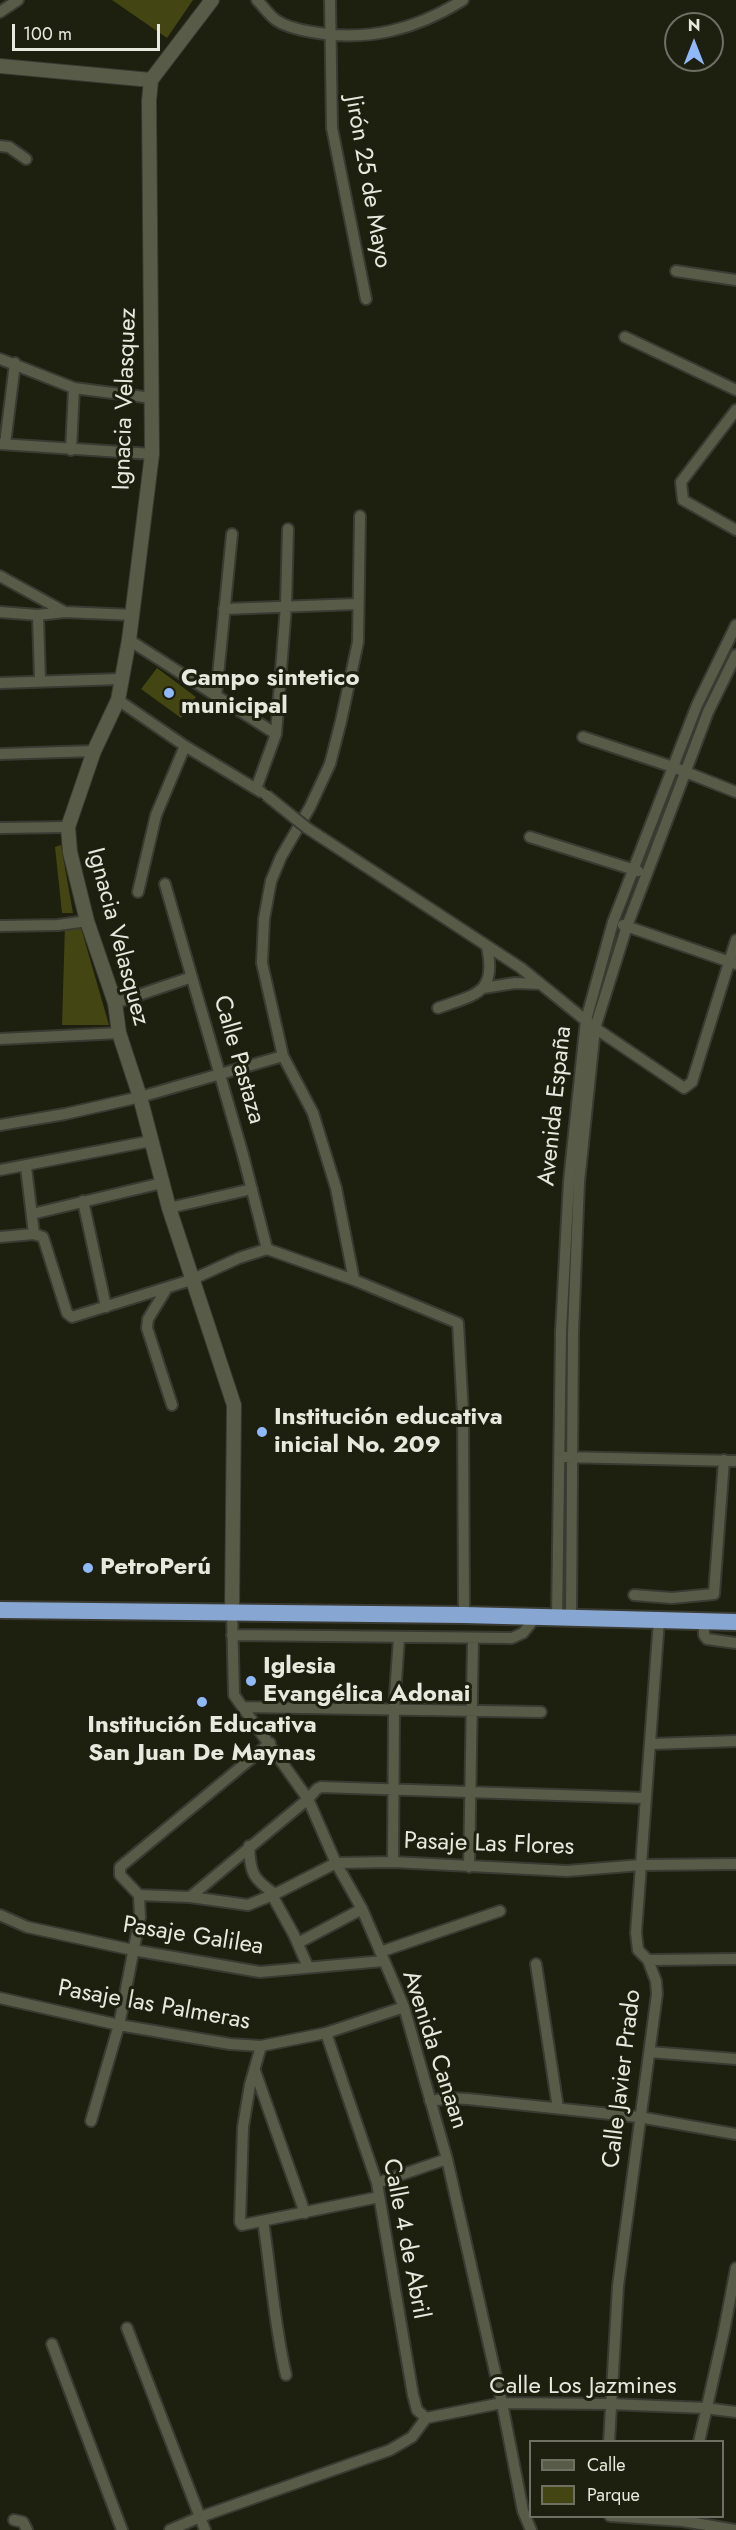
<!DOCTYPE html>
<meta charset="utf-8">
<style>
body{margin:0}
#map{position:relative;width:736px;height:2530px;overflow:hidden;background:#1d1f0f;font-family:Jost,sans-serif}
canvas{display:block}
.legend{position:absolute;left:529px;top:2440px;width:195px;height:78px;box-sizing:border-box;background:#1d1f0f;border:2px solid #6e7062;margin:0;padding:8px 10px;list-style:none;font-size:18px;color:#e7e9de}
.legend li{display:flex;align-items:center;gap:12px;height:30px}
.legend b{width:30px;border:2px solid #6e7062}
.north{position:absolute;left:664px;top:12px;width:60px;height:60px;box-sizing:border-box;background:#1d1f0f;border:2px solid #6e7062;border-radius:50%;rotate:0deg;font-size:16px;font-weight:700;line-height:24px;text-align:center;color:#e7e9de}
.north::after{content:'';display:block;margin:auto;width:21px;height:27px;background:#90b8fd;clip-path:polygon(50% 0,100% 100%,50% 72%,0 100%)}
.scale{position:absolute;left:12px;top:24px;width:148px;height:27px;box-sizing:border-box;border:3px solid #e7e9de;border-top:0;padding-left:8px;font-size:18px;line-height:21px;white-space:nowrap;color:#e7e9de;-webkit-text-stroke:4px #1d1f0f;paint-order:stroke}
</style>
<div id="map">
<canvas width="736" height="2530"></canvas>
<ul class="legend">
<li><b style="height:8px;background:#595b49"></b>Calle</li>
<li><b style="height:16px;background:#434612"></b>Parque</li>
</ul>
<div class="north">N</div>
<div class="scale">100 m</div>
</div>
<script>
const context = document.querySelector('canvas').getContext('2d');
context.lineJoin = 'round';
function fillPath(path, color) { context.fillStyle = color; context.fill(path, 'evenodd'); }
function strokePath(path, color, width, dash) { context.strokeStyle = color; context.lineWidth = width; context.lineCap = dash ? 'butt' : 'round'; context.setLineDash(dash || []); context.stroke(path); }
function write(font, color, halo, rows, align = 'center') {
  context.font = font + ' Jost,sans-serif'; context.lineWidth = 6; context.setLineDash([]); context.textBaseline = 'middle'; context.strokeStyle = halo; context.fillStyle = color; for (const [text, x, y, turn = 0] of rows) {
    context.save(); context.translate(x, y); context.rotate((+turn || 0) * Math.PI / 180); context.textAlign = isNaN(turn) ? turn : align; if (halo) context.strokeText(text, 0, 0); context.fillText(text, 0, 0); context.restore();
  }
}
fillPath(new Path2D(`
 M112 0H193L167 38Z
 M157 668 196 697 181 718 141 689Z
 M61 845 73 913H62L55 847Z
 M79 921 109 1025H62L65 924Z`), '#434612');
const minor = new Path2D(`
 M257 0C263 6 269 15 276 20 286 27 300 30 312 32 367 42 415 30 463 0
 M330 0 332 128 366 299
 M0 12 18 0
 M0 146 9 147 26 159
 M676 271 736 280
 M625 337 736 390
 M0 359 74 388 152 398
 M736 410 681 482 683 500 736 530
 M0 444 152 454
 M5 444 15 363
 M71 450 74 388
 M0 576 65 612
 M224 609 357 604
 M0 612 38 615 65 612 132 615
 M38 615 40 681
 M129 640 276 734
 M0 683 120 679
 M216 696 232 534
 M118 700 185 746 261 792
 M583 737 673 767 736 792
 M0 754 94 751
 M256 789 276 734 286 606 288 529
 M0 828 68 827
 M307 828 521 968 595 1028 684 1088 692 1082 736 940
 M530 837 638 871
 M165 884 243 1155 267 1249
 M138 892 156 815 185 746
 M623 925 736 964
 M0 926 58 925 87 921
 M483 988 515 983 541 984
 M115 1003 192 977
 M438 1008C476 994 497 994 487 947
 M0 1039 119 1033
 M0 1125 65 1114 140 1097 283 1056
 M26 1167 34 1234
 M0 1170 151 1141
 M83 1201 106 1307
 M169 1208 252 1189
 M32 1214 162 1183
 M0 1237 34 1234 43 1237 67 1313 72 1317 191 1280 239 1258 267 1249 354 1280 458 1323 463 1414 464 1615
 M354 1280 336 1188 313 1113 283 1056 262 963 264 919 271 881 281 857 310 807 330 764 341 721 358 642 360 516
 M167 1288 148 1319 147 1328 172 1405
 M565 1457 736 1461
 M634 1595 672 1598 714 1594 724 1460
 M232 1613 234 1695 308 1799 336 1863 362 1909 404 2007 447 2159 502 2403 523 2511 531 2530
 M557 1619 561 1331 569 1181 586 1020 613 922 697 705 736 625
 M571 1619 573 1333 579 1182 595 1028 627 926 679 789 708 712 736 655
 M704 1621V1635L707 1639 736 1643
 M232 1635 512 1638 523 1633 535 1618
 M243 1707 541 1712
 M652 1744 736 1741
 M249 1846C250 1873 253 1879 275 1894
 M393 1862 394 1709 399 1638
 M469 1867 473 1639
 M139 1895 190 1897 248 1905 275 1894 336 1863 393 1862 567 1871 641 1865 736 1864
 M272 1895 294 1935 308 1967
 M190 1897 308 1799 317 1789 321 1787 646 1798
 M0 1915 27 1927 133 1950 260 1972 383 1961
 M298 1943 362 1909
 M380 1952 500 1911
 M648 1960 736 1959
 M536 1964 558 2108
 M0 1998 119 2025 230 2044 261 2046 326 2033 404 2007
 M326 2033 377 2183 413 2395 417 2410 426 2418
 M261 2046 250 2085 243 2127 240 2222 242 2225 379 2197
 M650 2052 736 2059
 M255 2071 305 2213
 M430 2101 450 2098 468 2099 639 2117 736 2134
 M91 2121 119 2025 140 1917 139 1895 120 1875V1867L270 1743
 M377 2183 447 2159
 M263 2221C271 2272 274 2324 286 2375
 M127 2328 205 2530
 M52 2344 122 2530
 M426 2418 502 2403 611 2404 705 2408 736 2412
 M609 2442 618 2286 657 1994 656 1981 648 1960 638 1950 636 1933 659 1620
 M699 2442 724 2331 736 2268
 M610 2516 683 2521 736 2530
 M14 2520 23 2522 27 2530
 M170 2530 200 2517 390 2450 412 2437 426 2418`);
const secondary = new Path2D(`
 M212 0 151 80 149 101 152 454 129 640 118 700 94 751 68 827 70 852 87 921 115 1003 119 1033 140 1097 169 1208 234 1405 232 1613
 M0 66 151 80`);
const trunk = new Path2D(`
 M0 1610 464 1615 736 1622`);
strokePath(minor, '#393a31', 14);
strokePath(secondary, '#393a31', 16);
strokePath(trunk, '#393a31', 20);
strokePath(minor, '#595b49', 10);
strokePath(secondary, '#595b49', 14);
strokePath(trunk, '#88a6d2', 16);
const minorBridge = new Path2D(`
 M266 795 307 828`);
strokePath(minorBridge, '#393a31', 14, []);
strokePath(minorBridge, '#595b49', 10);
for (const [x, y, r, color] of [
 [169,693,6,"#90b8fd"],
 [262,1432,6,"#90b8fd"],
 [88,1568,6,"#90b8fd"],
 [251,1681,6,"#90b8fd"],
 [202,1702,6,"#90b8fd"]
]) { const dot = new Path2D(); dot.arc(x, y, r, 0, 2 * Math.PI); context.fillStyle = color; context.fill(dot); strokePath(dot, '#1d1f0f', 2); }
write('24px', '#e7e9de', '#1d1f0f', [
 ["Jirón 25 de Mayo",367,182,80],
 ["Ignacia Velasquez",126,399,-88],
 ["Ignacia Velasquez",117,937,75],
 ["Calle Pastaza",238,1060,74],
 ["Avenida España",556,1106,-84],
 ["Pasaje Las Flores",489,1845,2],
 ["Pasaje Galilea",193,1937,9],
 ["Pasaje las Palmeras",154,2006,10],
 ["Avenida Canaan",434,2050,72],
 ["Calle Javier Prado",623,2079,-83],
 ["Calle 4 de Abril",405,2239,79],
 ["Calle Los Jazmines",583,2387]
]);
write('bold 24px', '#e7e9de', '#1d1f0f', [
 ["Campo sintetico",181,679],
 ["municipal",181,707],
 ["Institución educativa",274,1418],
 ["inicial No. 209",274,1446],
 ["PetroPerú",100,1568],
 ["Iglesia",263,1667],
 ["Evangélica Adonai",263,1695],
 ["Institución Educativa",202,1726,"center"],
 ["San Juan De Maynas",202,1754,"center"]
], 'left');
</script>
